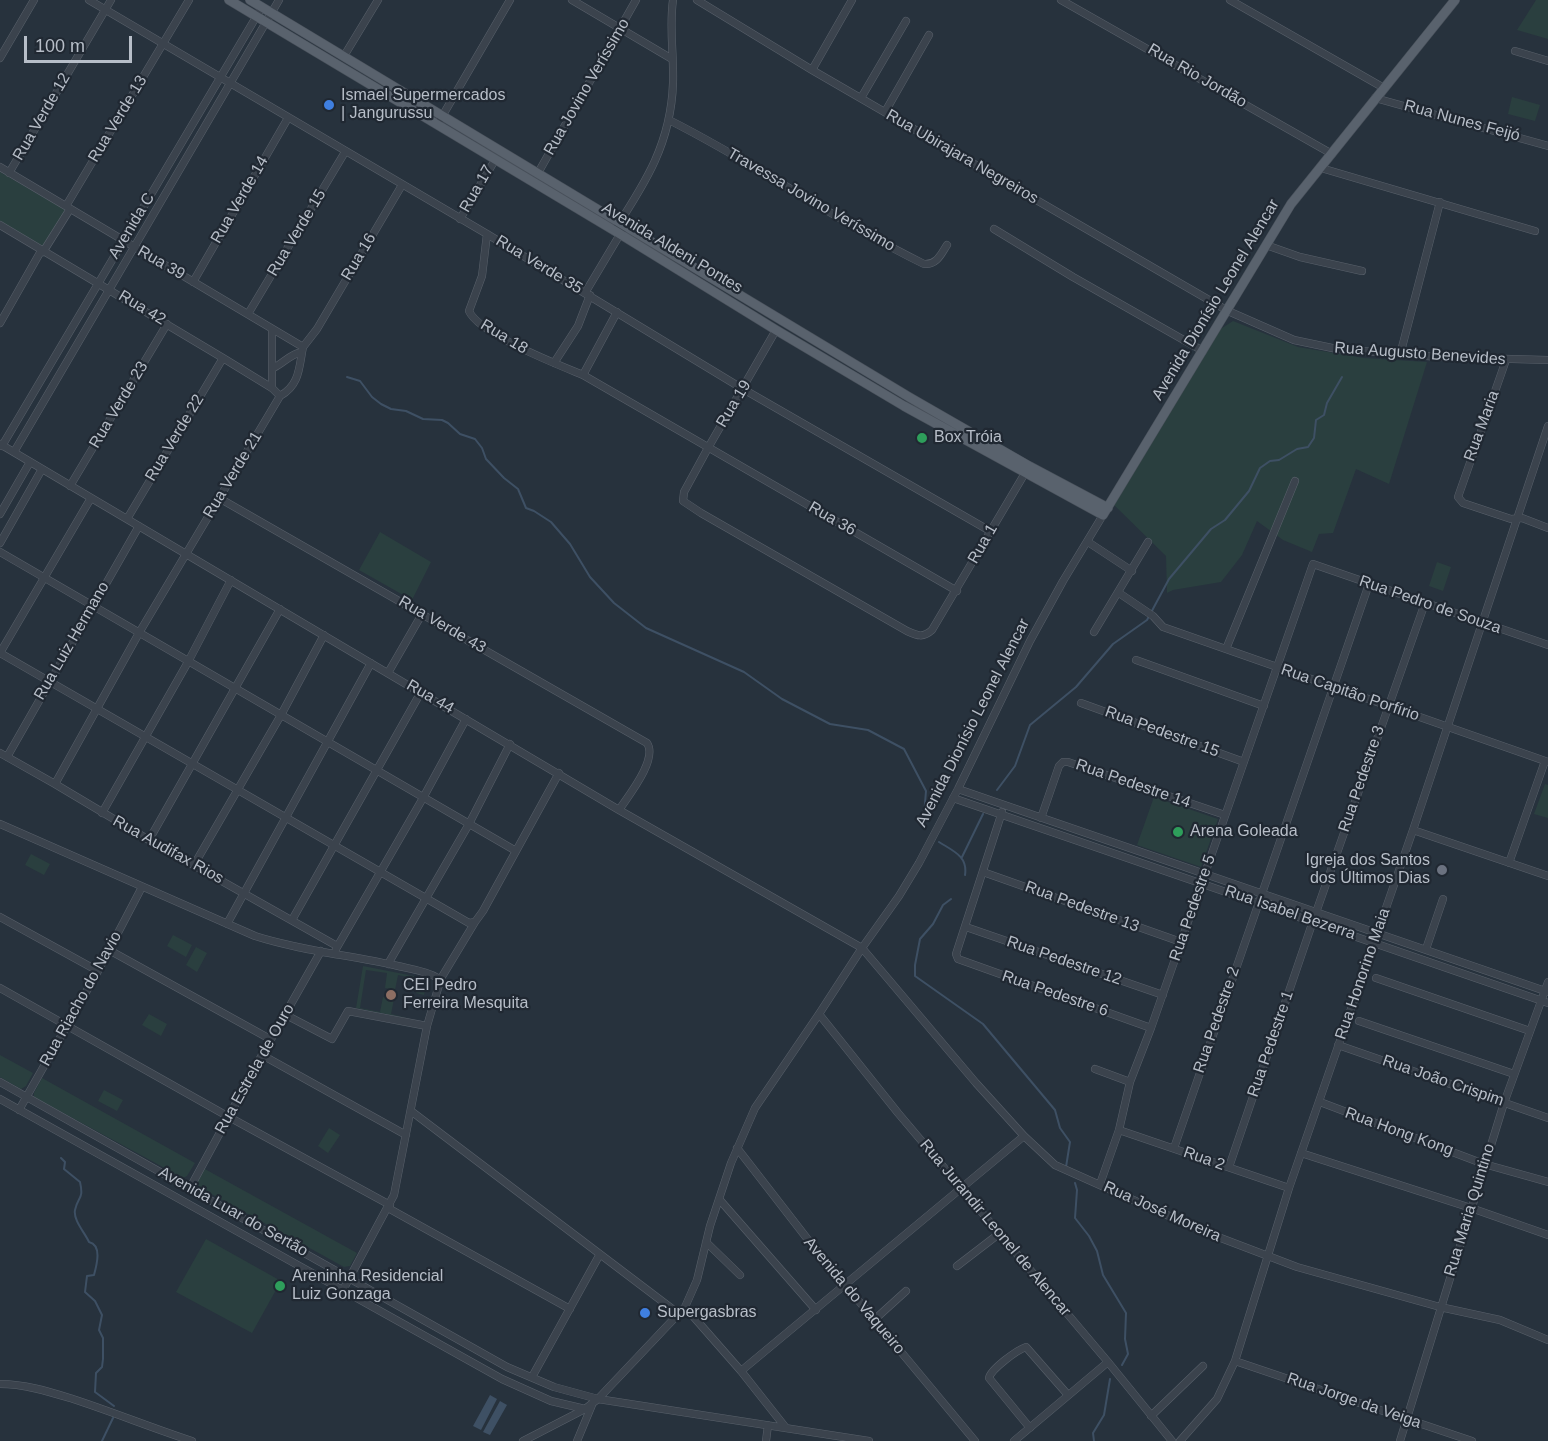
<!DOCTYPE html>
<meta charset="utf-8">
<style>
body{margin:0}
#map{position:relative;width:1548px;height:1441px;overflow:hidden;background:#27323d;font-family:Helvetica,sans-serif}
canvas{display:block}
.scale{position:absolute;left:24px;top:36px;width:108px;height:27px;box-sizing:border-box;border:3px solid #b7bec8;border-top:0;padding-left:8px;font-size:18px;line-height:21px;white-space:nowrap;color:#b7bec8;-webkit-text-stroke:4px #202832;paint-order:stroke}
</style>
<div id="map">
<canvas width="1548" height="1441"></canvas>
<div class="scale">100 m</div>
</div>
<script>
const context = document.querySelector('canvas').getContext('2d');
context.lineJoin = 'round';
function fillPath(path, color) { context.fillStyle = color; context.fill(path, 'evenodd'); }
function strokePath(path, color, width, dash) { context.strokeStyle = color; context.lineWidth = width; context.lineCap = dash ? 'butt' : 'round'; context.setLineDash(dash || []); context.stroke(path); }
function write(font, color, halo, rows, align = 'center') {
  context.font = font + ' Helvetica,sans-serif'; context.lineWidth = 4.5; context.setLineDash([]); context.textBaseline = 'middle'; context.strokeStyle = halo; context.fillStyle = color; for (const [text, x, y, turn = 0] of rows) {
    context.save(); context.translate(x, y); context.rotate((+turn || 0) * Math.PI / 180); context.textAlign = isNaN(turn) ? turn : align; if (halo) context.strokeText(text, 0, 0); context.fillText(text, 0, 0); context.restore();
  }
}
fillPath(new Path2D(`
 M1536 0H1548V39L1517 30Z
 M1512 97 1540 105 1535 121 1508 114Z
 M0 172 65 210 43 246 0 221Z
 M1233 321 1298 347 1364 358 1427 362 1389 484 1356 469 1333 533 1319 534 1312 552 1283 540 1257 521 1242 555 1221 582 1173 590 1167 593 1166 556 1114 505 1219 330Z
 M380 532 431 562 412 600 359 570Z
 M1437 562 1451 567 1443 591 1429 586Z
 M1545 784 1548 785V818L1534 814Z
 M1154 797 1218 819 1201 867 1137 845Z
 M31 854 50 864 44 875 25 865Z
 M173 935 192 945 186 957 167 946Z
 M196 947 207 953 197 972 186 965Z
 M363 966 424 978 427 983 424 995 416 993 418 979 398 975 395 990 385 988 387 973 366 970 360 1008 380 1012 383 997 394 999 391 1014 411 1019 356 1008Z
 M149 1014 167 1024 161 1036 142 1025Z
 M0 1055 33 1073 26 1086 21 1089 0 1077Z
 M42 1078 195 1163 187 1176 183 1178 34 1097V1093Z
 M104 1090 123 1100 117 1111 98 1101Z
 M329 1128 340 1135 328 1153 318 1146Z
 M203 1168 357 1253 350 1266 344 1267 197 1186 196 1182Z
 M206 1239 281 1281 252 1333 176 1292Z`), '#2a3f3f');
fillPath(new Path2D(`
 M490 1395 497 1399 481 1430 473 1426Z
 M500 1401 507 1405 490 1435 483 1432Z`), '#3e5064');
strokePath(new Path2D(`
 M347 377 360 381 372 397 381 404 391 409 406 411 423 419 442 420 448 423 460 434 475 439 482 448 486 459 504 478 518 489 526 508 534 511 551 522 570 544 590 577 614 603 646 628 744 672 782 699 830 724 868 730 904 749 926 791 923 827
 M997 790 1015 766 1030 725 1076 687 1113 644 1147 620 1169 579 1211 529 1225 520 1249 491 1260 468 1270 461 1279 460 1297 449 1308 447 1314 438 1316 420 1324 415 1327 403 1342 377
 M939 842C953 851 968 856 965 875
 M962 857 983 814
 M951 899 943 905 933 924 920 939 915 965V976L983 1024 1055 1110 1060 1128 1070 1142 1066 1167
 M61 1158 65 1162 64 1169 80 1182C84 1200 78 1196 75 1210 73 1220 85 1233 89 1242 102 1245 97 1264 94 1275L87 1276 85 1292 95 1301 102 1315 99 1330 103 1338V1359L102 1367 96 1373 95 1392 114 1406
 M1075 1183 1077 1190 1075 1218 1089 1236 1097 1251 1103 1275 1126 1313 1125 1339 1128 1354 1122 1365
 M102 1441 113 1418
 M1094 1441 1093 1433 1104 1415 1110 1379`), '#3e5064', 2);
const minor = new Path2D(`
 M89 0 487 234 743 389 990 531
 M572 0 672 59
 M697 0 812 70 1228 311 1294 340 1337 349 1439 357 1548 360
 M1061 0 1332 154
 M1230 0 1384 88
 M1515 51 1548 61
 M344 56 378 0
 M0 58 34 0
 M812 70 852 0
 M861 98 906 21
 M1375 98 1548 146
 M885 112 929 35
 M440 120 510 0
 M669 120C757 164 836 221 924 264 937 265 941 254 947 245
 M0 167 303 347 317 329 402 185
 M1321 168 1535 231
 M9 173 111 0
 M538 173 636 0
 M66 206 189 0
 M460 219 495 160
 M0 225 223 358 272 388 280 396
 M994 229 1073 277 1203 351
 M614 231C646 182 671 143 673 83 674 55 669 28 673 0
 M487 234 482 276 469 311C479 334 559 365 583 375L957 591
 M1266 245 1300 257 1362 271
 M43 252 70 209
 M193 282 288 118
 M585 293 622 231
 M248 314 345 152
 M0 323 41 251
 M272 329V388
 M776 330 708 448 684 492 683 501 701 513 907 631C918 636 923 638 932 630L1028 468
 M1400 355 1440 202
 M1506 360 1458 497 1463 503 1511 519 1522 518 1548 528
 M554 363 578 326 590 295
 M273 368C284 363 290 354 302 352
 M583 375 617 312
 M280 396C300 385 299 367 303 347
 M0 444 619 810 862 948 976 1083 1024 1136 1055 1165 1205 1232 1297 1267 1440 1307 1500 1320 1548 1340
 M2 446 262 7
 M14 452 279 0
 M70 486 167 324
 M91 498 0 653 469 923 475 922 483 911 559 773
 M219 498 647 743C658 759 629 795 619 810
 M0 514 30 462
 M127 519 223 358
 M1088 542 1132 571
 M0 543 42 469
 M0 552 516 851
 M1119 593 1153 616 1163 627 1548 762
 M1094 632 1148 542
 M1226 649 1295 481
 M1136 660 1264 706
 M388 673 422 614
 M1081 703 1244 762
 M0 753 55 784 149 840 337 946
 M7 757 139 526
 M55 784 139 633 280 396
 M958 789 1548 992
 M953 798 1548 1003
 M1002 812 956 954 958 959 1151 1028
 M102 813 188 662 231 580
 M1041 818 1059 766 1063 762H1068L1225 815
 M0 824 255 936C302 951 350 955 398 966 411 969 427 971 438 978L439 985 427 1026 394 1195 343 1290
 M1413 830 1548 876
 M149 840 280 609
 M1509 863 1545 761
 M194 865 281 715 324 635
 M983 872 1181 942
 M0 917 98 971
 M292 920 421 692
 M227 924 371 663
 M966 927 1163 995
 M336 949 423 798 466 719
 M1426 949 1443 899
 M109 950 270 1039
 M388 964 469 824 510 744
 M1376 978 1530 1031
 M440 980 475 922
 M0 988 229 1117 390 1205
 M284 1014 332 1039 348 1011 427 1026
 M819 1014 898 1113 1108 1362 1172 1441
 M1359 1021 1514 1074
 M1338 1045 1548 1118
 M262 1055 406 1135
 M1095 1069 1130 1082
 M0 1082 507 1367 554 1387 598 1399 869 1441
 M0 1099 502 1379 551 1401 585 1409
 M1320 1102 1484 1164 1548 1182
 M19 1110 98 971 142 887
 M411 1111 679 1314
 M1119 1130 1289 1188
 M737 1148 809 1241 975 1441
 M1174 1148 1369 584
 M1301 1153 1471 1208 1548 1235
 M1229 1167 1313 921 1425 603
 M1100 1184 1119 1130 1130 1082 1151 1028 1313 564 1548 645
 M190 1188 262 1055 321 951
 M719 1199 816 1310
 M388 1208 570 1309
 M706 1242 740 1275
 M957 1266 1000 1233
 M685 1307 741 1371 786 1428
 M874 1320 906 1291
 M1235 1361 1472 1441
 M741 1371 1024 1136
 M532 1377 600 1254
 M0 1384C25 1384 50 1392 73 1399 113 1412 152 1428 192 1441
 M1151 1416 1203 1366
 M1030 1428 989 1378C991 1369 1017 1350 1026 1347L1068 1395
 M523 1441 585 1409 598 1399 685 1307 697 1280 710 1226 731 1163 755 1108 819 1014 862 948 899 896 919 863 958 789 1030 641 1063 581 1103 515
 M577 1441 592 1405
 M766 1441 768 1425
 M1014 1441 1108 1362
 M1180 1441 1217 1399 1235 1361 1289 1188 1413 830 1548 426
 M1400 1441 1504 1103 1548 982`);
const major = new Path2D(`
 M229 0 620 234 776 330 904 406 1103 515 1291 204 1455 0
 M250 0 909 397 1029 466 1108 508`);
strokePath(minor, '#59616b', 8);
strokePath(major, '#474f59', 10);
strokePath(minor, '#3b434d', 7);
strokePath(major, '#59626d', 9);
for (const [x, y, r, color] of [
 [329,105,6,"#3f7fe0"],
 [922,438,6,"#2e9e5b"],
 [1178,832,6,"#2e9e5b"],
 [1442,870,6,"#6b7280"],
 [391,995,6,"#8d6e63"],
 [280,1286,6,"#2e9e5b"],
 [645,1313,6,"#3f7fe0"]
]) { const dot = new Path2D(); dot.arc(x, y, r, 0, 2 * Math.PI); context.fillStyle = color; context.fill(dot); strokePath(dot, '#202832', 2); }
write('16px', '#b7bec8', '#202832', [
 ["Rua Rio Jordão",1197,76,30],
 ["Rua Jovino Veríssimo",587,87,-60],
 ["Rua Verde 12",42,117,-60],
 ["Rua Verde 13",118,119,-59],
 ["Rua Nunes Feijó",1462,121,15],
 ["Rua Ubirajara Negreiros",962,157,30],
 ["Rua 17",477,189,-60],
 ["Rua Verde 14",240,200,-60],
 ["Travessa Jovino Veríssimo",811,200,30],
 ["Avenida C",132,226,-59],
 ["Rua Verde 15",297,233,-59],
 ["Avenida Aldeni Pontes",672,248,31],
 ["Rua 16",359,257,-59],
 ["Rua 39",161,263,30],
 ["Rua Verde 35",539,265,31],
 ["Avenida Dionísio Leonel Alencar",1216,300,-59],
 ["Rua 42",142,308,31],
 ["Rua 18",504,337,31],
 ["Rua Augusto Benevides",1420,354,4],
 ["Rua 19",734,404,-59],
 ["Rua Verde 23",119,405,-59],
 ["Rua Maria",1482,426,-70],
 ["Rua Verde 22",175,438,-59],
 ["Rua Verde 21",233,475,-59],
 ["Rua 36",832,519,30],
 ["Rua 1",983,544,-60],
 ["Rua Pedro de Souza",1430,605,19],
 ["Rua Verde 43",442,625,30],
 ["Rua Luiz Hermano",72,641,-60],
 ["Rua Capitão Porfírio",1350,693,19],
 ["Rua 44",430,697,30],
 ["Avenida Dionísio Leonel Alencar",973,723,-63],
 ["Rua Pedestre 15",1162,732,20],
 ["Rua Pedestre 3",1362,779,-71],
 ["Rua Pedestre 14",1133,784,19],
 ["Rua Audifax Rios",168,850,29],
 ["Rua Pedestre 13",1082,907,20],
 ["Rua Pedestre 5",1193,908,-71],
 ["Rua Isabel Bezerra",1290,913,19],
 ["Rua Pedestre 12",1064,961,19],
 ["Rua Honorino Maia",1363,974,-71],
 ["Rua Pedestre 6",1055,994,19],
 ["Rua Riacho do Navio",81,999,-61],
 ["Rua Pedestre 2",1217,1020,-71],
 ["Rua Pedestre 1",1271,1044,-71],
 ["Rua Estrela de Ouro",255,1069,-61],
 ["Rua João Crispim",1443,1081,19],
 ["Rua Hong Kong",1399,1132,20],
 ["Rua 2",1204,1159,19],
 ["Rua Maria Quintino",1470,1210,-73],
 ["Avenida Luar do Sertão",233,1212,29],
 ["Rua José Moreira",1162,1212,24],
 ["Rua Jurandir Leonel de Alencar",995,1228,50],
 ["Avenida do Vaqueiro",854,1296,50],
 ["Rua Jorge da Veiga",1354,1401,19]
]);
write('16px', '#b7bec8', '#202832', [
 ["Ismael Supermercados",341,96],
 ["| Jangurussu",341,114],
 ["Box Tróia",934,438],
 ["Arena Goleada",1190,832],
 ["Igreja dos Santos",1430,861,"right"],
 ["dos Últimos Dias",1430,879,"right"],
 ["CEI Pedro",403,986],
 ["Ferreira Mesquita",403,1004],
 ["Areninha Residencial",292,1277],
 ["Luiz Gonzaga",292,1295],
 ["Supergasbras",657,1313]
], 'left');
</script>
